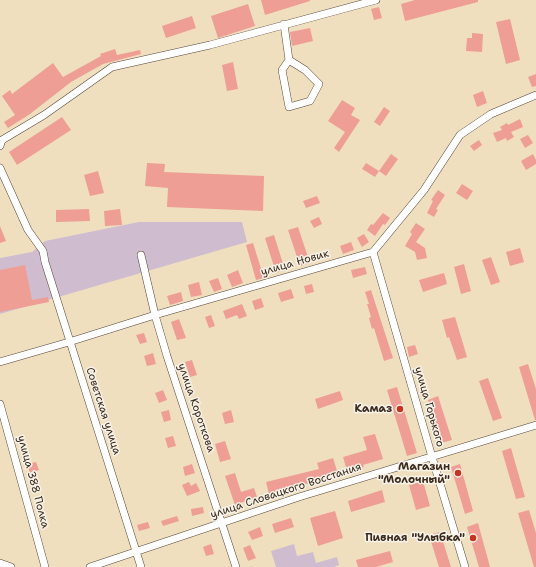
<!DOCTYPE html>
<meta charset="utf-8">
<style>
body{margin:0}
canvas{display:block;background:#efdfbf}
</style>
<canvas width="536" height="567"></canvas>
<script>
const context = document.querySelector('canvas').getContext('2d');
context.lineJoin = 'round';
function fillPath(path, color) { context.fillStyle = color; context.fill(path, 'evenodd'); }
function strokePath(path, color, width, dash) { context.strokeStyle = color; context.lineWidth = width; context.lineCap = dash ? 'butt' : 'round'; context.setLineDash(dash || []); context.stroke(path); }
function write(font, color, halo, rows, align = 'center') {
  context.font = font + ' "Shantell Sans",sans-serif'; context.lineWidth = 3; context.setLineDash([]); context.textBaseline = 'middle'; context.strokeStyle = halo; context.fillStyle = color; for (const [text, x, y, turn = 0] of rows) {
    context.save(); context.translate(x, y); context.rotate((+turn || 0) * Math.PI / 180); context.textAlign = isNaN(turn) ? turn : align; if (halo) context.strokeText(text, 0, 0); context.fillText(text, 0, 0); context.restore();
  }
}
fillPath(new Path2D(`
 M139 222H242L247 242 0 314V258L32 252 45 241Z
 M294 544 297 556 313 552 316 563 337 557 339 565 333 567H276L271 551Z`), '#cfbdcf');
fillPath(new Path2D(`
 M261 0H310V1L265 15Z
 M415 0H478V2L405 21 401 4Z
 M248 4 255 26 218 38 211 16Z
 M379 7 382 18 374 20 371 9Z
 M192 16 196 28 166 38 162 26Z
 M510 19 520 60 506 64 496 22Z
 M310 28 313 41 292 46 290 32Z
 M472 33 483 34 482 52 466 51 467 38H472Z
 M115 49 117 55 140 50 141 54 103 64 71 82 30 114 8 128 4 122 15 115 2 96 10 90 12 94 53 63 63 77 101 56 100 54Z
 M233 62 238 89 227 91 222 65Z
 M536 74V86L532 87 528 77Z
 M483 91 487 103 477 107 473 95Z
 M342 100 355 108 351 115 360 120 339 152 334 148 345 132 328 121Z
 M384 107 390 111 380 126 374 122Z
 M62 117 71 130 17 165 9 152Z
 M520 119 523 127 511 132 514 137 507 141 506 138 497 142 493 133 502 130 500 127 507 123 508 125Z
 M528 135 533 143 525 148 520 139Z
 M479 140 482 145 474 151 470 146Z
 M391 154 398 159 386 176 379 171Z
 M533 154 536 160V164L526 170 521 161Z
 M147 163 165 164 164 172 264 176 263 211 167 207 168 188 145 186Z
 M366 163 379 171 375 177 362 169Z
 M98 171 104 193 90 196 84 175Z
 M462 184 473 191 467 200 456 193Z
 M438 190 445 195 436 209 438 210 434 217 427 213 433 201 431 200Z
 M317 196 320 203 306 208 303 201Z
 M89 209 90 221 56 222V210Z
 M120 209 122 225 105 226 104 211Z
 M383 213 390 218 385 225 383 224 375 236 367 230 371 224 373 225Z
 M319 217 322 224 314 228 310 221Z
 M416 223 425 229 416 242 425 248 427 258 417 260 415 252 405 246 412 234 410 232Z
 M0 226 6 241 0 243Z
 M298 227 310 263 300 266 288 230Z
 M364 234 369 242 362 247 357 238Z
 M274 235 285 270 276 273 265 238Z
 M351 242 354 250 343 254 340 246Z
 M253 243 264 278 256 280 246 245Z
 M520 248 524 262 510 266 506 252Z
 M491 257 500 282 491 285 482 260Z
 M464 264 471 291 461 294 454 267Z
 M25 265 32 300 48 297 49 302 0 312V270Z
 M365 267 367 274 353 278 351 270Z
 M238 270 243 283 232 287 227 275Z
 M444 273 447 284 423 292 419 280Z
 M218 278 222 289 214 292 209 281Z
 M199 282 202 295 191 297 188 285Z
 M312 284 314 292 306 294 304 286Z
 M291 289 294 298 281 302 278 293Z
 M371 290 393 358 384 361 374 328 372 329 369 318 371 317 367 304H369L365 292Z
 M181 292 183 301 170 305 167 296Z
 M261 298 264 307 255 310 252 301Z
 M242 304 247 316 239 319 237 315 226 319 223 311Z
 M211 315 215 326 209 328 205 317Z
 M455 317 467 357 457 360 449 337 447 338 442 320Z
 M179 319 186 338 177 340 171 322Z
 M144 333 147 342 140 344 136 335Z
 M415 345 418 354 409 357 407 347Z
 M153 353 156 364 147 366 144 356Z
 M192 360 197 375 190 377 185 362Z
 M528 364 536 389V420H535L519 367Z
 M488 378 502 418 493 421 479 381Z
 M397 387 417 453 407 456 387 390Z
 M163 390 167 400 159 403 155 393Z
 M340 391 343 400 318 409 315 399Z
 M438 396 452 440 441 443 428 400Z
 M169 410 171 420 164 422 161 412Z
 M231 410 234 422 225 424 222 413Z
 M375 434 383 459 363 465 364 467 347 471 343 457 367 450 363 437Z
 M173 436 176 446 168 448 165 438Z
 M225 441 231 459 220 462 215 444Z
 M511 448 525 497 516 499 502 451Z
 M333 458 338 474 314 481V482L269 494 266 482 319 469 317 463Z
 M36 462 39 470 30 473 27 464Z
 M192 464 195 473 185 476 183 467Z
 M460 464 473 511 465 514 451 467Z
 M235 473 241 492 254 488 257 497 235 505 225 476Z
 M423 481 430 506 416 510 409 485Z
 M189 482 191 486 196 483 200 491 187 496 182 485Z
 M382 490 385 502 351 512 348 501Z
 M203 507 204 513 192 516 191 509Z
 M529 510 536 533V567H534L518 513Z
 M335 511 343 538 318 546 310 518Z
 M177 516 179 521 163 526 161 521Z
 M291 518 294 527 275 533 272 524Z
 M148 522 150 528 139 531 137 525Z
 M478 523 490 567H479L467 527Z
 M260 527 263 536 252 540 248 532Z
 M440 532 451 567H439L429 535Z
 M211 544 214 554 206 556 203 547Z
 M250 545 256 558 248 561 243 548Z
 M390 551 393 562 376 567H358L356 560Z`), '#ee9e95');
const minor = new Path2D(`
 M284 24 289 60 305 70 319 84 310 101 289 107 282 70 289 60
 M0 146 2 140 44 115 112 67 210 45 376 0
 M0 168 28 230 43 251 45 262 141 567
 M373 252 432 457 465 567
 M141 255 155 315 167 356 236 567
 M0 362 69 342 155 315 373 252 424 190 460 135 491 114 536 95
 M0 404 45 567
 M0 563 11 567
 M90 567 299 497 536 425`);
strokePath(minor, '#564536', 8);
strokePath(minor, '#fff', 7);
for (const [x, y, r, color] of [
 [400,409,4,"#c8321e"],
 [458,473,4,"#c8321e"],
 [473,538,4,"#c8321e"]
]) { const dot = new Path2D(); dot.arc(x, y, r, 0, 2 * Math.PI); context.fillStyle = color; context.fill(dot); strokePath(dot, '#f7f3e8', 1.5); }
write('11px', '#3b2a1e', '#f7f3e8', [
 ["улица Новик",295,263,-16],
 ["улица Горького",429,407,74],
 ["улица Короткова",196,408,71],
 ["Советская улица",103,411,72],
 ["улица 388 Полка",33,482,75],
 ["улица Словацкого Восстания",286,491,-18]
]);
write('bold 11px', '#3b2a1e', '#f7f3e8', [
 ["Камаз",392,409],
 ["Магазин",450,467],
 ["\"Молочный\"",450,480],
 ["Пивная \"Улыбка\"",465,538]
], 'right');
</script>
